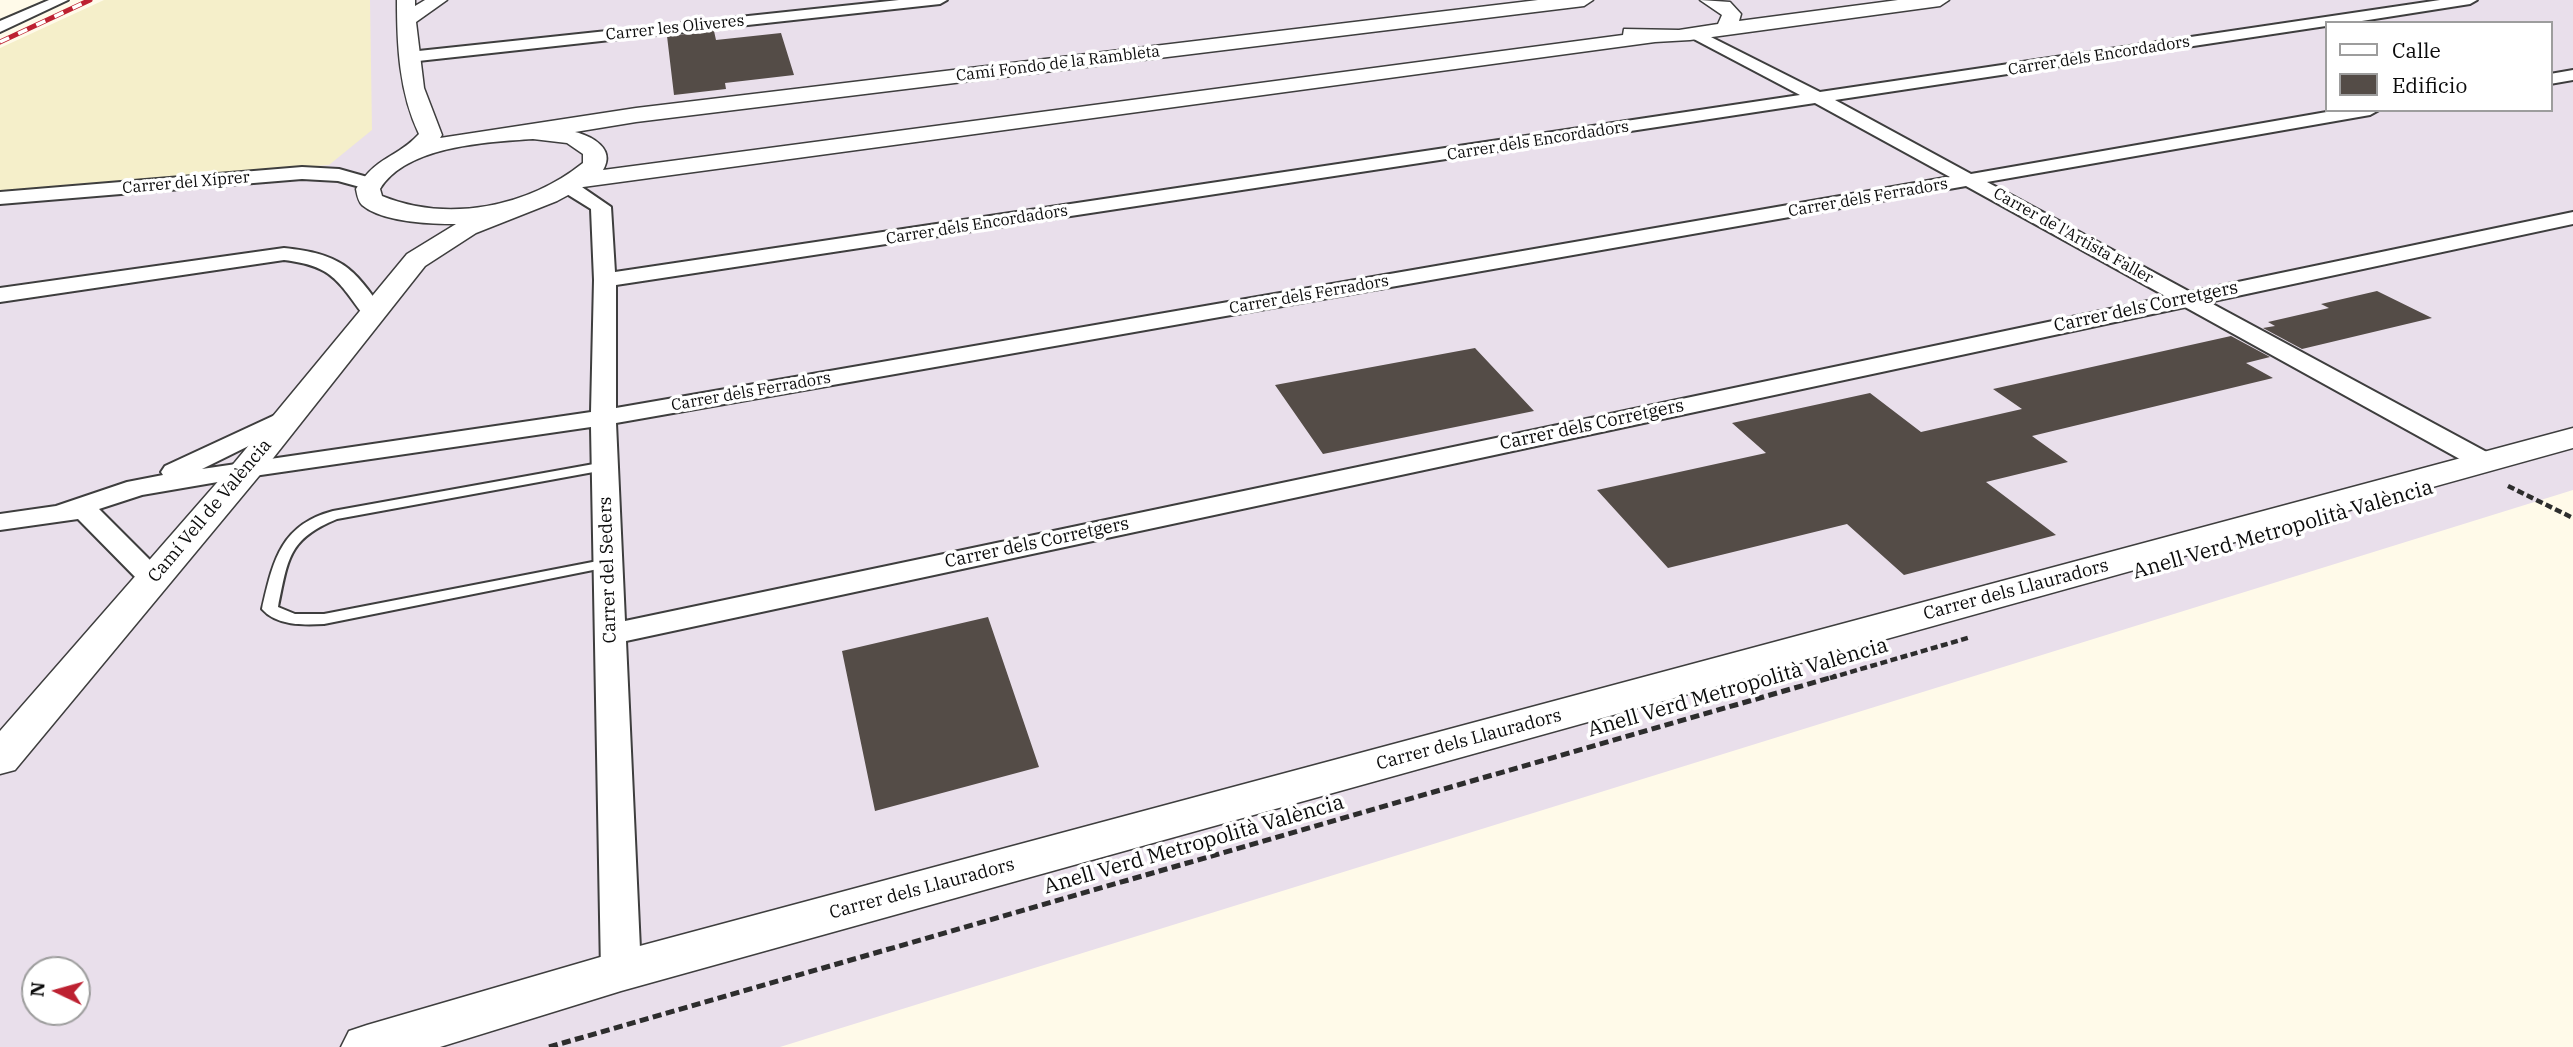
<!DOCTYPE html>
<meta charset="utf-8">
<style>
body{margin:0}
#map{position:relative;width:2573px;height:1047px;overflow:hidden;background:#fffae9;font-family:"IBM Plex Serif",serif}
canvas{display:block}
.legend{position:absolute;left:2325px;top:21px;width:228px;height:91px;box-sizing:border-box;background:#fff;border:2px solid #9d9d9d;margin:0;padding:9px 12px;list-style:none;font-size:21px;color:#0b0b0b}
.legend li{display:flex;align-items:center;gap:14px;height:35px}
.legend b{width:35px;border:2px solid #9d9d9d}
.north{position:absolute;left:21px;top:956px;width:70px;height:70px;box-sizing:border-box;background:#fff;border:2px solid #9d9d9d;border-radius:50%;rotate:275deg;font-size:19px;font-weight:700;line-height:28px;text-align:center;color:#0b0b0b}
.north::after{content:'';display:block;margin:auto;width:24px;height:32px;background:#bd2131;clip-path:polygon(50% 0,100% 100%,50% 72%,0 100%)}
</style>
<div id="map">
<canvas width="2573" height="1047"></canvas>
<ul class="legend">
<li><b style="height:9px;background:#fff"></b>Calle</li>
<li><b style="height:19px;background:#544c47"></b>Edificio</li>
</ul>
<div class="north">N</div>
</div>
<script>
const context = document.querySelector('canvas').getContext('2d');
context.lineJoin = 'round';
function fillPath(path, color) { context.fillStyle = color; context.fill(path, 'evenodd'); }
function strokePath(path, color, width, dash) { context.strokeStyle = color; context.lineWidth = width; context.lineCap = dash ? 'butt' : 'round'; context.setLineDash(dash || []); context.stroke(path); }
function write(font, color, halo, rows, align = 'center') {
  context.font = font + ' "IBM Plex Serif",serif'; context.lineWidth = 7; context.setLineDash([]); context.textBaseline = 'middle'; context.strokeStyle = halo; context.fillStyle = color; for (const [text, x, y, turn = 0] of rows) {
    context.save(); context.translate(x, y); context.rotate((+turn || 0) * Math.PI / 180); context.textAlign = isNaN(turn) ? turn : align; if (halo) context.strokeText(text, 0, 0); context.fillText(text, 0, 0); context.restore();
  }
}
fillPath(new Path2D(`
 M370 0H2573V490L780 1047H0V191L140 181 370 32ZM2326 23H2550V110H2326ZM35 970H77V1012H35Z`), '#e9dfeb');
fillPath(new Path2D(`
 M104 0H370L372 130 329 165 0 191V48Z`), '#f5efca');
fillPath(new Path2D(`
 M714 31 716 40 781 33 794 75 725 83 726 89 674 95 667 36Z
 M2377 291 2432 318 2302 349 2263 328 2275 326 2268 322 2329 308 2321 304Z
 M2231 336 2270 357 2246 363 2273 378 2032 436 2068 462 1986 482 2056 535 1904 575 1847 524 1668 568 1597 490 1766 453 1732 423 1870 393 1921 432 2022 409 1993 389Z
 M1475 348 1534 411 1323 454 1275 385Z
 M988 617 1039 767 875 811 842 651Z`), '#544c47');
const service = new Path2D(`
 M605 462 612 466 610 469 337 519C288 539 288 559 278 607L295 614H324L608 559 615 563 613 566 324 624C303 625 277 626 262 609 273 562 280 525 333 511Z`);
const minor = new Path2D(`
 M49 0H68L0 32V21Z
 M899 0H947L940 4 409 62 401 57 409 52Z
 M2440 0H2477L2470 4 2349 23H2326V26L1835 100 1971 174 2338 110H2379L2370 115 1987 182 2190 292 2573 212V224L2209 302 2494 456 2498 462 2494 468 2485 470 2476 468 2185 307 626 641 641 971 635 983 621 987 607 983 601 971 591 427 247 477 142 495 99 509 163 573 168 579 163 585 153 588 143 585 78 519 0 530V514L56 506 127 482 163 475 161 472 165 466 288 409 297 412 301 417 297 422 202 469 591 412 594 280 591 209 562 191 559 187 569 181 576 183 611 207 615 272 1800 95 1690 37 1687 34 1695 29 1820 92ZM1815 103 1950 177 616 408V285ZM1966 186 2167 297 625 621 616 423Z
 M2573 70V80L2550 84V74Z
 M302 167 339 169 378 180 381 184 371 190 338 181 302 179 0 204V192Z
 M284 248C340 254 353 266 384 312L381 317H365C337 280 333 266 284 260L0 302V288Z`);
const tertiary = new Path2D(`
 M397 0H415V6L425 0H447L416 22 424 88 442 135 440 138 636 108 1538 0H1593L1584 6 636 122 575 132C592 136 616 149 603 170L1623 35 1624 29 1679 30 1718 24 1722 15 1700 0 1730 2 1741 14 1739 21 1898 0H1949L1940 6 1690 40 1655 42 583 187 557 201 476 233 425 266 259 476 15 770 0 774V731L235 462 407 254 456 224C430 224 382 222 362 205 358 201 357 194 356 189 377 155 396 159 419 134 399 92 397 45 397 0ZM533 139 567 143 583 154V163C528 207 448 223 382 196L380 189C406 146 487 142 533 139Z
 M2573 428V448L621 991 440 1047H341L349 1031 367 1025 621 951Z`);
strokePath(service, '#3e3e3e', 4);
strokePath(minor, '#3e3e3e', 4);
strokePath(tertiary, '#3e3e3e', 3);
strokePath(new Path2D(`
 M2508 486 2573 518
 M1830 678 1971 637`), '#2d2d2d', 4.5, [7, 3.5]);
strokePath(new Path2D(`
 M549 1047 1836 676`), '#2d2d2d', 5, [9, 4.5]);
fillPath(service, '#fff');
fillPath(minor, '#fff');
fillPath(tertiary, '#fff');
const rail = new Path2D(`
 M0 42 90 0`);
strokePath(rail, '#bd2131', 5);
strokePath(rail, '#fff', 3.5, [10]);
write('16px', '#0b0b0b', '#fff', [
 ["Carrer les Oliveres",675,28,-6],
 ["Carrer dels Encordadors",2099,56,-9],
 ["Camí Fondo de la Rambleta",1058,64,-7],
 ["Carrer dels Encordadors",1538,141,-9],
 ["Carrer del Xiprer",186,183,-5],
 ["Carrer dels Ferradors",1868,198,-10],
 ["Carrer dels Encordadors",977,225,-9],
 ["Carrer de l'Artista Faller",2073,236,29],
 ["Carrer dels Ferradors",1309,295,-10],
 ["Carrer dels Ferradors",751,392,-10]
]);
write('18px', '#0b0b0b', '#fff', [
 ["Carrer dels Corretgers",2146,307,-12],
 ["Carrer dels Corretgers",1592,425,-12],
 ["Camí Vell de València",210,511,-50],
 ["Carrer dels Corretgers",1037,543,-12],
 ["Carrer del Seders",608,570,-92],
 ["Carrer dels Llauradors",2016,590,-15],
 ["Carrer dels Llauradors",1469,740,-15],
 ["Carrer dels Llauradors",922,889,-15]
]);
write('21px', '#0b0b0b', '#fff', [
 ["Anell Verd Metropolità València",2283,530,-16],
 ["Anell Verd Metropolità València",1738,688,-16],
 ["Anell Verd Metropolità València",1194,845,-16]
]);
</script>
